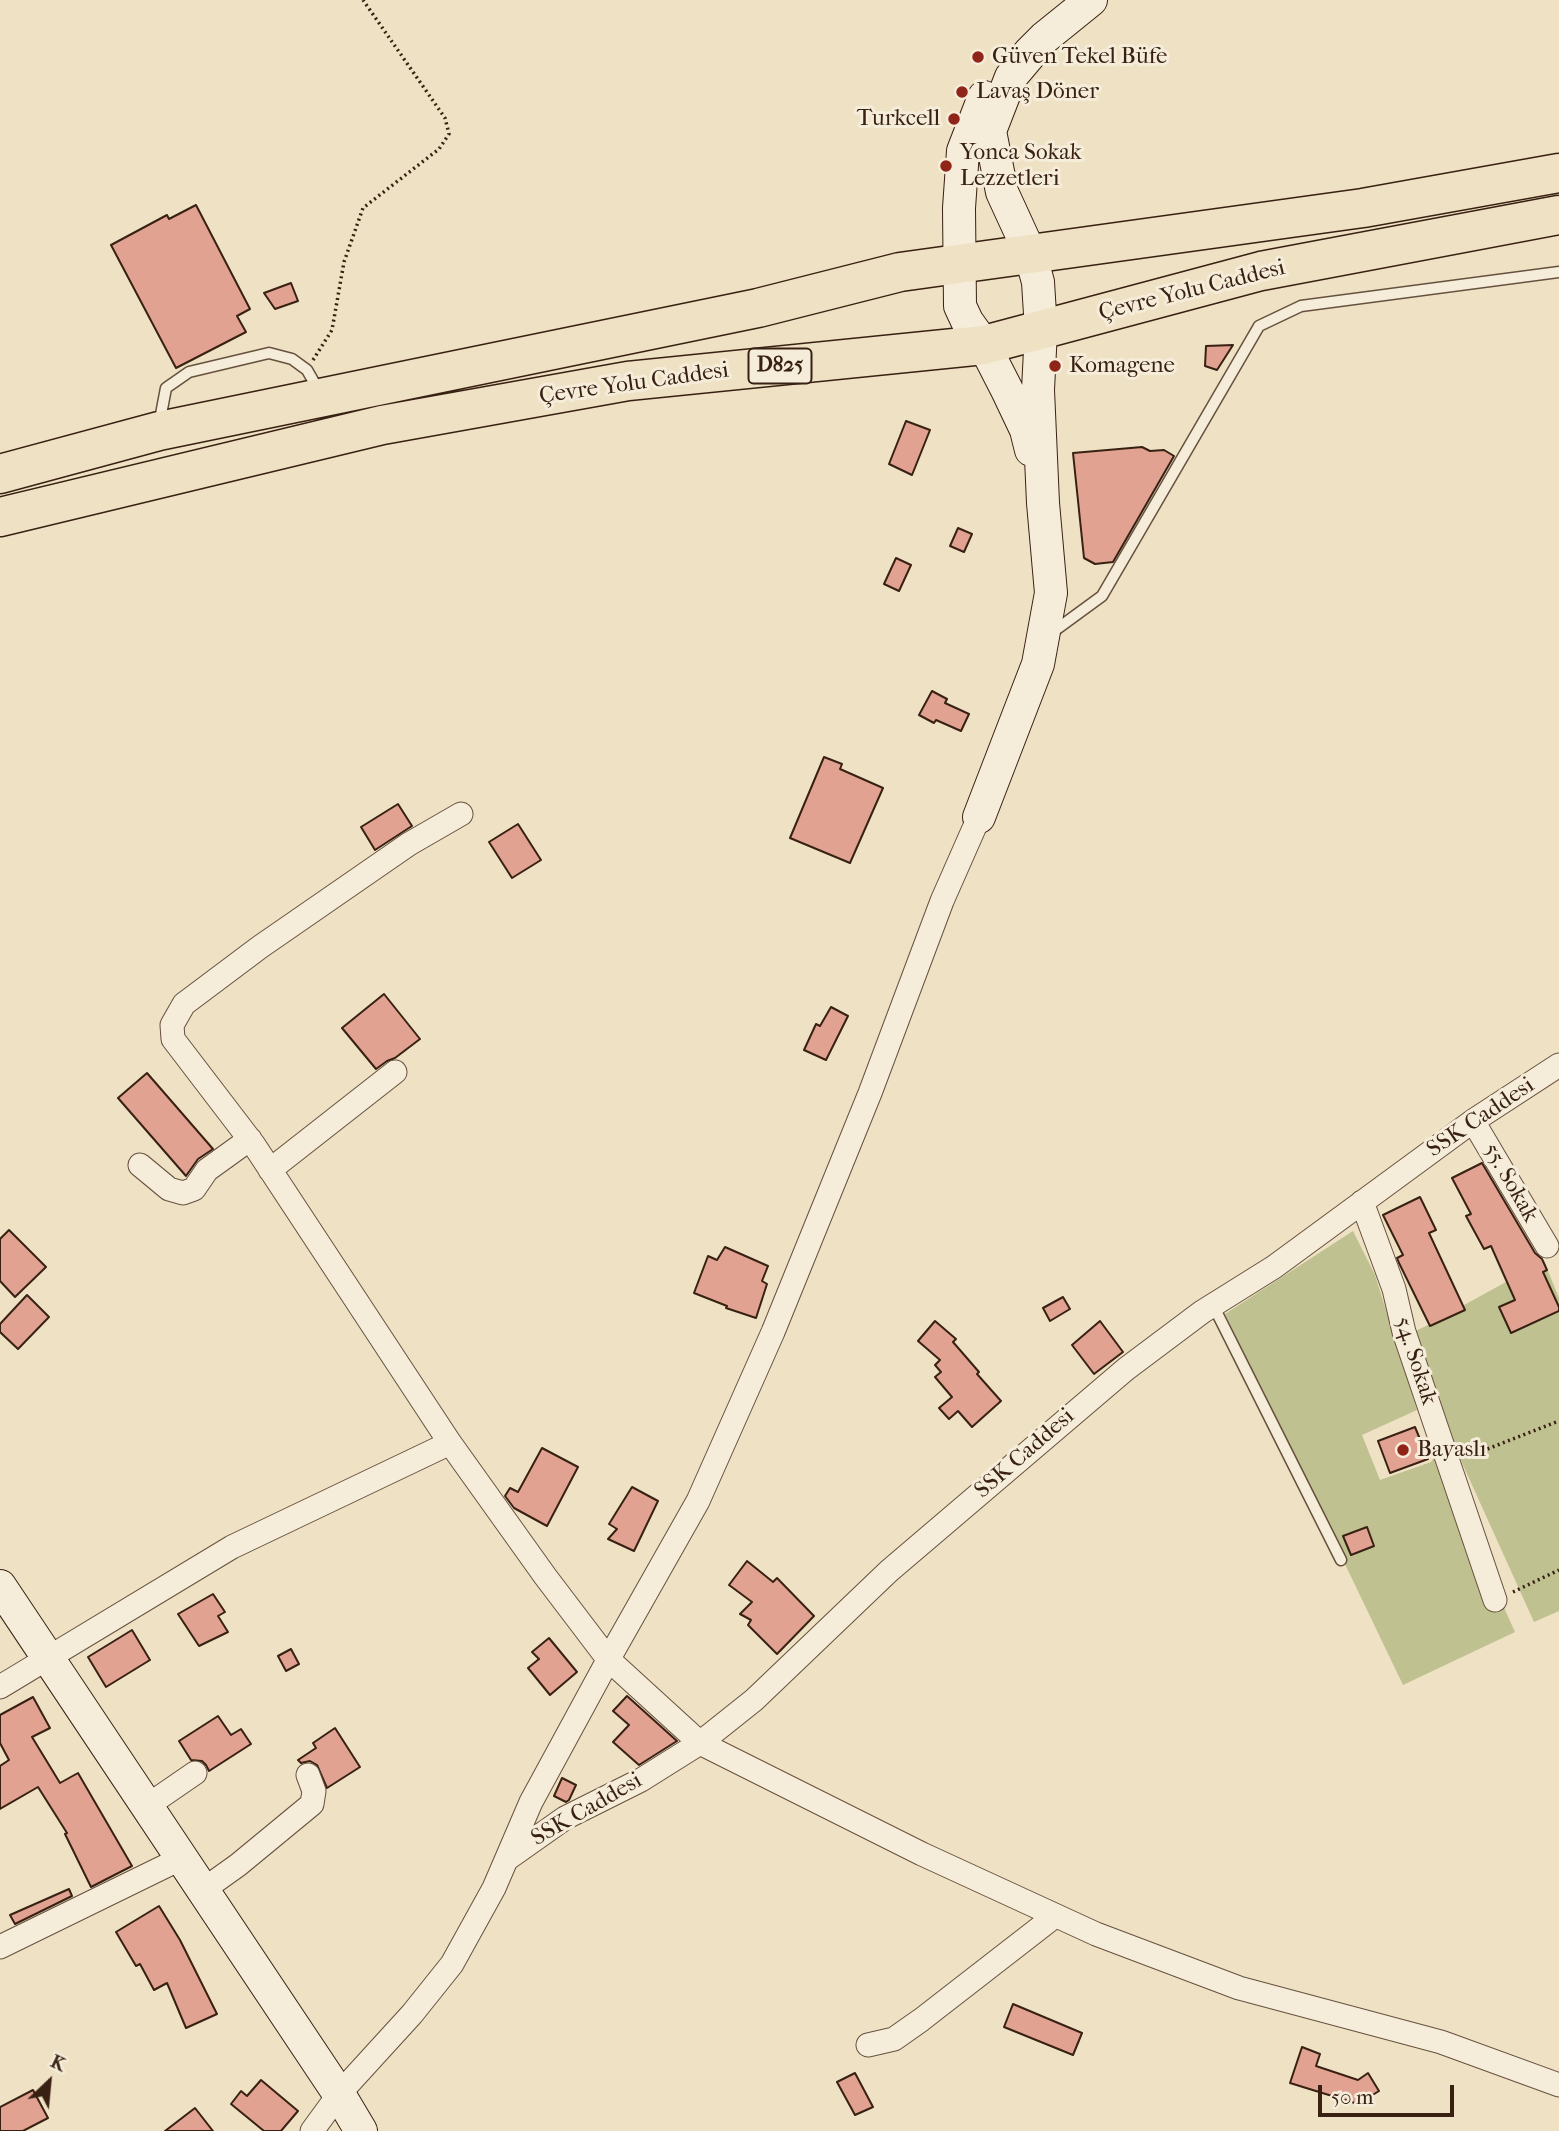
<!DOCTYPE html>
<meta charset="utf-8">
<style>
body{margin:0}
#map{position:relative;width:1559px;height:2131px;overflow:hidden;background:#efe1c4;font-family:"IM FELL French Canon",serif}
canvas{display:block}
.north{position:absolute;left:14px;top:2047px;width:70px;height:70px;-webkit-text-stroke:5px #f5ecd9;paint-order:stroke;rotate:26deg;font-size:19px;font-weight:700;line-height:28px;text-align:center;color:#382112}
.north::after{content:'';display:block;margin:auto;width:24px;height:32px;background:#382112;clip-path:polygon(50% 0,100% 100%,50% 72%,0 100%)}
.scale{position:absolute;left:1318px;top:2085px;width:136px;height:32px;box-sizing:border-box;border:4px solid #382112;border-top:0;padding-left:9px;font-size:21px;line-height:24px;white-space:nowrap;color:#382112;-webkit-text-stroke:5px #f5ecd9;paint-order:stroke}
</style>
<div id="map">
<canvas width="1559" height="2131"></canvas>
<div class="north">K</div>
<div class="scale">50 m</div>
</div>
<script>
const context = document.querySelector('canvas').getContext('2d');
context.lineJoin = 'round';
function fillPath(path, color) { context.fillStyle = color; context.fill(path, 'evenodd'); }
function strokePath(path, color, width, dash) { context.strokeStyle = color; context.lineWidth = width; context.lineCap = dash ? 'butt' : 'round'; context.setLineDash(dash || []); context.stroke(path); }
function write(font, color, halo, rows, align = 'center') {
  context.font = font + ' "IM FELL French Canon",serif'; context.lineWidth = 6; context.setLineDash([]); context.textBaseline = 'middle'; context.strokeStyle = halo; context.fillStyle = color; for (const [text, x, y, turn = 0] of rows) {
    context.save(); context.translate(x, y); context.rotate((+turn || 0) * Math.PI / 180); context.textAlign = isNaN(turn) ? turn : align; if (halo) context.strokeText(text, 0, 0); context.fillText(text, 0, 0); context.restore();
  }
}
fillPath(new Path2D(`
 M1353 1231 1375 1275 1417 1410 1362 1435 1380 1480 1431 1462 1435 1456 1515 1632 1403 1685 1225 1314Z
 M1544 1261 1559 1298V1611L1534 1622 1463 1465 1411 1333 1426 1326Z`), '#bfc190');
const building = new Path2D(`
 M196 205 250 309 237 316 246 332 176 368 111 245 167 215 169 219Z
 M291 283 298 301 275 309 264 293Z
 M1233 345 1217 370 1205 366 1206 346Z
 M906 421 930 430 912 475 889 464Z
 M1142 447 1150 451 1164 450 1174 456 1113 562 1095 564 1084 558 1073 453Z
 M958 528 972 534 964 552 950 546Z
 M896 558 911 565 899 591 884 584Z
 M932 691 947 699 945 703 969 714 961 731 936 720 934 723 919 715Z
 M824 757 842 764 840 769 883 788 850 863 790 838Z
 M398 804 412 826 375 850 361 827Z
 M518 824 541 860 512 878 489 842Z
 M384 994 420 1039 395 1058 387 1061 376 1069 342 1028Z
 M831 1007 848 1016 826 1060 804 1050 816 1024 820 1026Z
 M147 1073 213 1149 198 1159 186 1176 118 1098Z
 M1482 1163 1535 1253 1542 1259 1547 1270 1543 1272 1559 1307V1311L1511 1333 1499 1307 1515 1300 1491 1246 1484 1249 1466 1216 1471 1214 1452 1178Z
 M1420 1197 1436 1230 1429 1233 1465 1310 1430 1326 1399 1263 1397 1258 1403 1255 1383 1215Z
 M9 1230 46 1267 15 1297 0 1281V1239Z
 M725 1247 768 1266 762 1281 767 1284 756 1318 726 1308 727 1306 694 1293 708 1256 717 1260Z
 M27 1295 49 1317 18 1349 0 1332V1324Z
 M1063 1297 1070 1309 1050 1321 1043 1308Z
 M935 1321 956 1339 953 1342 979 1372 977 1374 1001 1401 972 1427 958 1411 949 1419 939 1408 952 1397 935 1377 941 1372 935 1365 940 1360 918 1341Z
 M1100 1321 1123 1352 1094 1374 1072 1345Z
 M1415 1427 1428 1459 1390 1473 1378 1441Z
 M542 1448 578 1467 547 1526 514 1508 505 1496 510 1488 518 1492Z
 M632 1487 658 1501 634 1551 608 1539 617 1529 609 1524Z
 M1367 1527 1374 1546 1351 1555 1343 1536Z
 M747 1561 773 1582 777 1578 814 1616 777 1654 748 1625 751 1620 740 1614 752 1602 729 1585Z
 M213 1594 225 1612 218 1616 228 1632 199 1646 178 1614Z
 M132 1630 150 1660 106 1687 88 1657Z
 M549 1638 577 1672 550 1695 528 1668 539 1659 532 1652Z
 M291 1649 299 1664 286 1671 278 1656Z
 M627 1696 677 1741 639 1765 613 1742 629 1725 613 1711Z
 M33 1697 50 1728 32 1737 60 1783 78 1773 132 1866 91 1887 65 1834 67 1833 38 1787 0 1809V1766L9 1760 0 1743V1715Z
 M218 1716 231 1735 241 1729 251 1744 209 1771 206 1765 202 1761 191 1760 179 1741Z
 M335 1728 360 1767 327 1788 317 1765 310 1761 301 1763 298 1760 316 1748 313 1743Z
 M562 1778 576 1785 569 1800 566 1802 554 1796Z
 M69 1889 72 1896 15 1924 10 1915Z
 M159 1906 180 1940 217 2014 186 2028 167 1983 154 1990 140 1964 136 1966 116 1932Z
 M1013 2004 1082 2033 1073 2055 1004 2027Z
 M1302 2047 1320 2054 1316 2066 1358 2080 1368 2073 1379 2091 1358 2104 1290 2083Z
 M855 2073 873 2107 855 2115 837 2082Z
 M261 2080 298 2111 281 2131H264L231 2104 241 2091 247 2096Z
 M33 2090 48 2118 23 2131H0V2107Z
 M195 2108 213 2131H165Z`);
fillPath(building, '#e2a292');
strokePath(building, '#382112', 2);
const lane = new Path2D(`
 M159 425 166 388 189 372 269 353 292 359 307 370 319 391
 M1050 634 1102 596 1259 326 1301 306 1559 272
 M1213 1305 1341 1560`);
const street = new Path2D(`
 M461 814 409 844 260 947 184 1004 172 1025 173 1039 254 1145 450 1443 545 1576 608 1659 700 1743 922 1854 1096 1934 1239 1988 1441 2042 1559 2085
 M1473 1121 1547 1246
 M140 1165 169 1189 183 1193 194 1189 207 1170 250 1139
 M270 1170 395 1072
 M1362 1202 1394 1289 1404 1332 1495 1600
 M0 1687 232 1547 450 1443
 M147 1806 195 1773
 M507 1859 565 1818 641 1780 700 1743 754 1700 889 1571 1126 1369 1202 1312 1274 1267 1473 1121 1559 1065
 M203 1890 238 1865 312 1804 314 1791 308 1775
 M0 1947 182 1858
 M868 2045 894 2039 921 2020 1055 1916
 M312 2131 339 2094 412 2014 452 1964 494 1888 531 1802 612 1653 698 1501 773 1332 870 1093 942 901 979 817`);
const secondary = new Path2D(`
 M1029 53 1044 38 1091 0
 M984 97 963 151 959 208 960 306 967 321 984 345 1007 390 1026 430 1031 450
 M979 817 1038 664 1051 593 1043 503 1038 390 1041 330 1038 282 1030 253 1002 192 990 131 1011 77 1044 38
 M0 1586 339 2094 361 2131`);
const highway = new Path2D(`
 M0 474 159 431 758 308 900 272 1363 208 1559 173
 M0 517 382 425 628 381 984 345 1261 271 1559 215`);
strokePath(lane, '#66513e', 13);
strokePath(street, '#66513e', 25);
strokePath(secondary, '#382112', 34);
strokePath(highway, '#382112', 41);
strokePath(new Path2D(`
 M313 360 332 330 344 262 363 208 439 149 449 134 445 118 363 0
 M1467 1457 1559 1421
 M1513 1592 1559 1570`), '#382112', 3.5, [2, 3.5]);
strokePath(lane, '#f5ecd9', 10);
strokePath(street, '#f5ecd9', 23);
strokePath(secondary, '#f5ecd9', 32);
strokePath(highway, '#efe1c4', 38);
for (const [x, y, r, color] of [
 [978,57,7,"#8f2418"],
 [962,92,7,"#8f2418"],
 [954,119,7,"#8f2418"],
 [946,166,7,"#8f2418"],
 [1055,366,7,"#8f2418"],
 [1403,1450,7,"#8f2418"]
]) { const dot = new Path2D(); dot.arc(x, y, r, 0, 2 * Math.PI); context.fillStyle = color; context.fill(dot); strokePath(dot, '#f5ecd9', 2.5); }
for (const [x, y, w] of [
 [780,366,63]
]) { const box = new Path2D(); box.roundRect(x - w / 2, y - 17.5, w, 35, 5); context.fillStyle = '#f5ecd9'; context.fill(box); strokePath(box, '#382112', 2); }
write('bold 21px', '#382112', null, [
 ["D825",780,366]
]);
write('23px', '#382112', '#f5ecd9', [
 ["Güven Tekel Büfe",992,57],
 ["Lavaş Döner",976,92],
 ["Turkcell",940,119,"right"],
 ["Yonca Sokak",960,153],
 ["Lezzetleri",960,179],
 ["Komagene",1069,366],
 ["Bayaslı",1417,1450]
], 'left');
write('23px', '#382112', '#f5ecd9', [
 ["Çevre Yolu Caddesi",1192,291,-14],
 ["Çevre Yolu Caddesi",634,384,-8],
 ["SSK Caddesi",1481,1118,-34],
 ["55. Sokak",1510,1183,60],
 ["54. Sokak",1415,1361,72],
 ["SSK Caddesi",1025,1454,-41],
 ["SSK Caddesi",587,1810,-30]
]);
</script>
